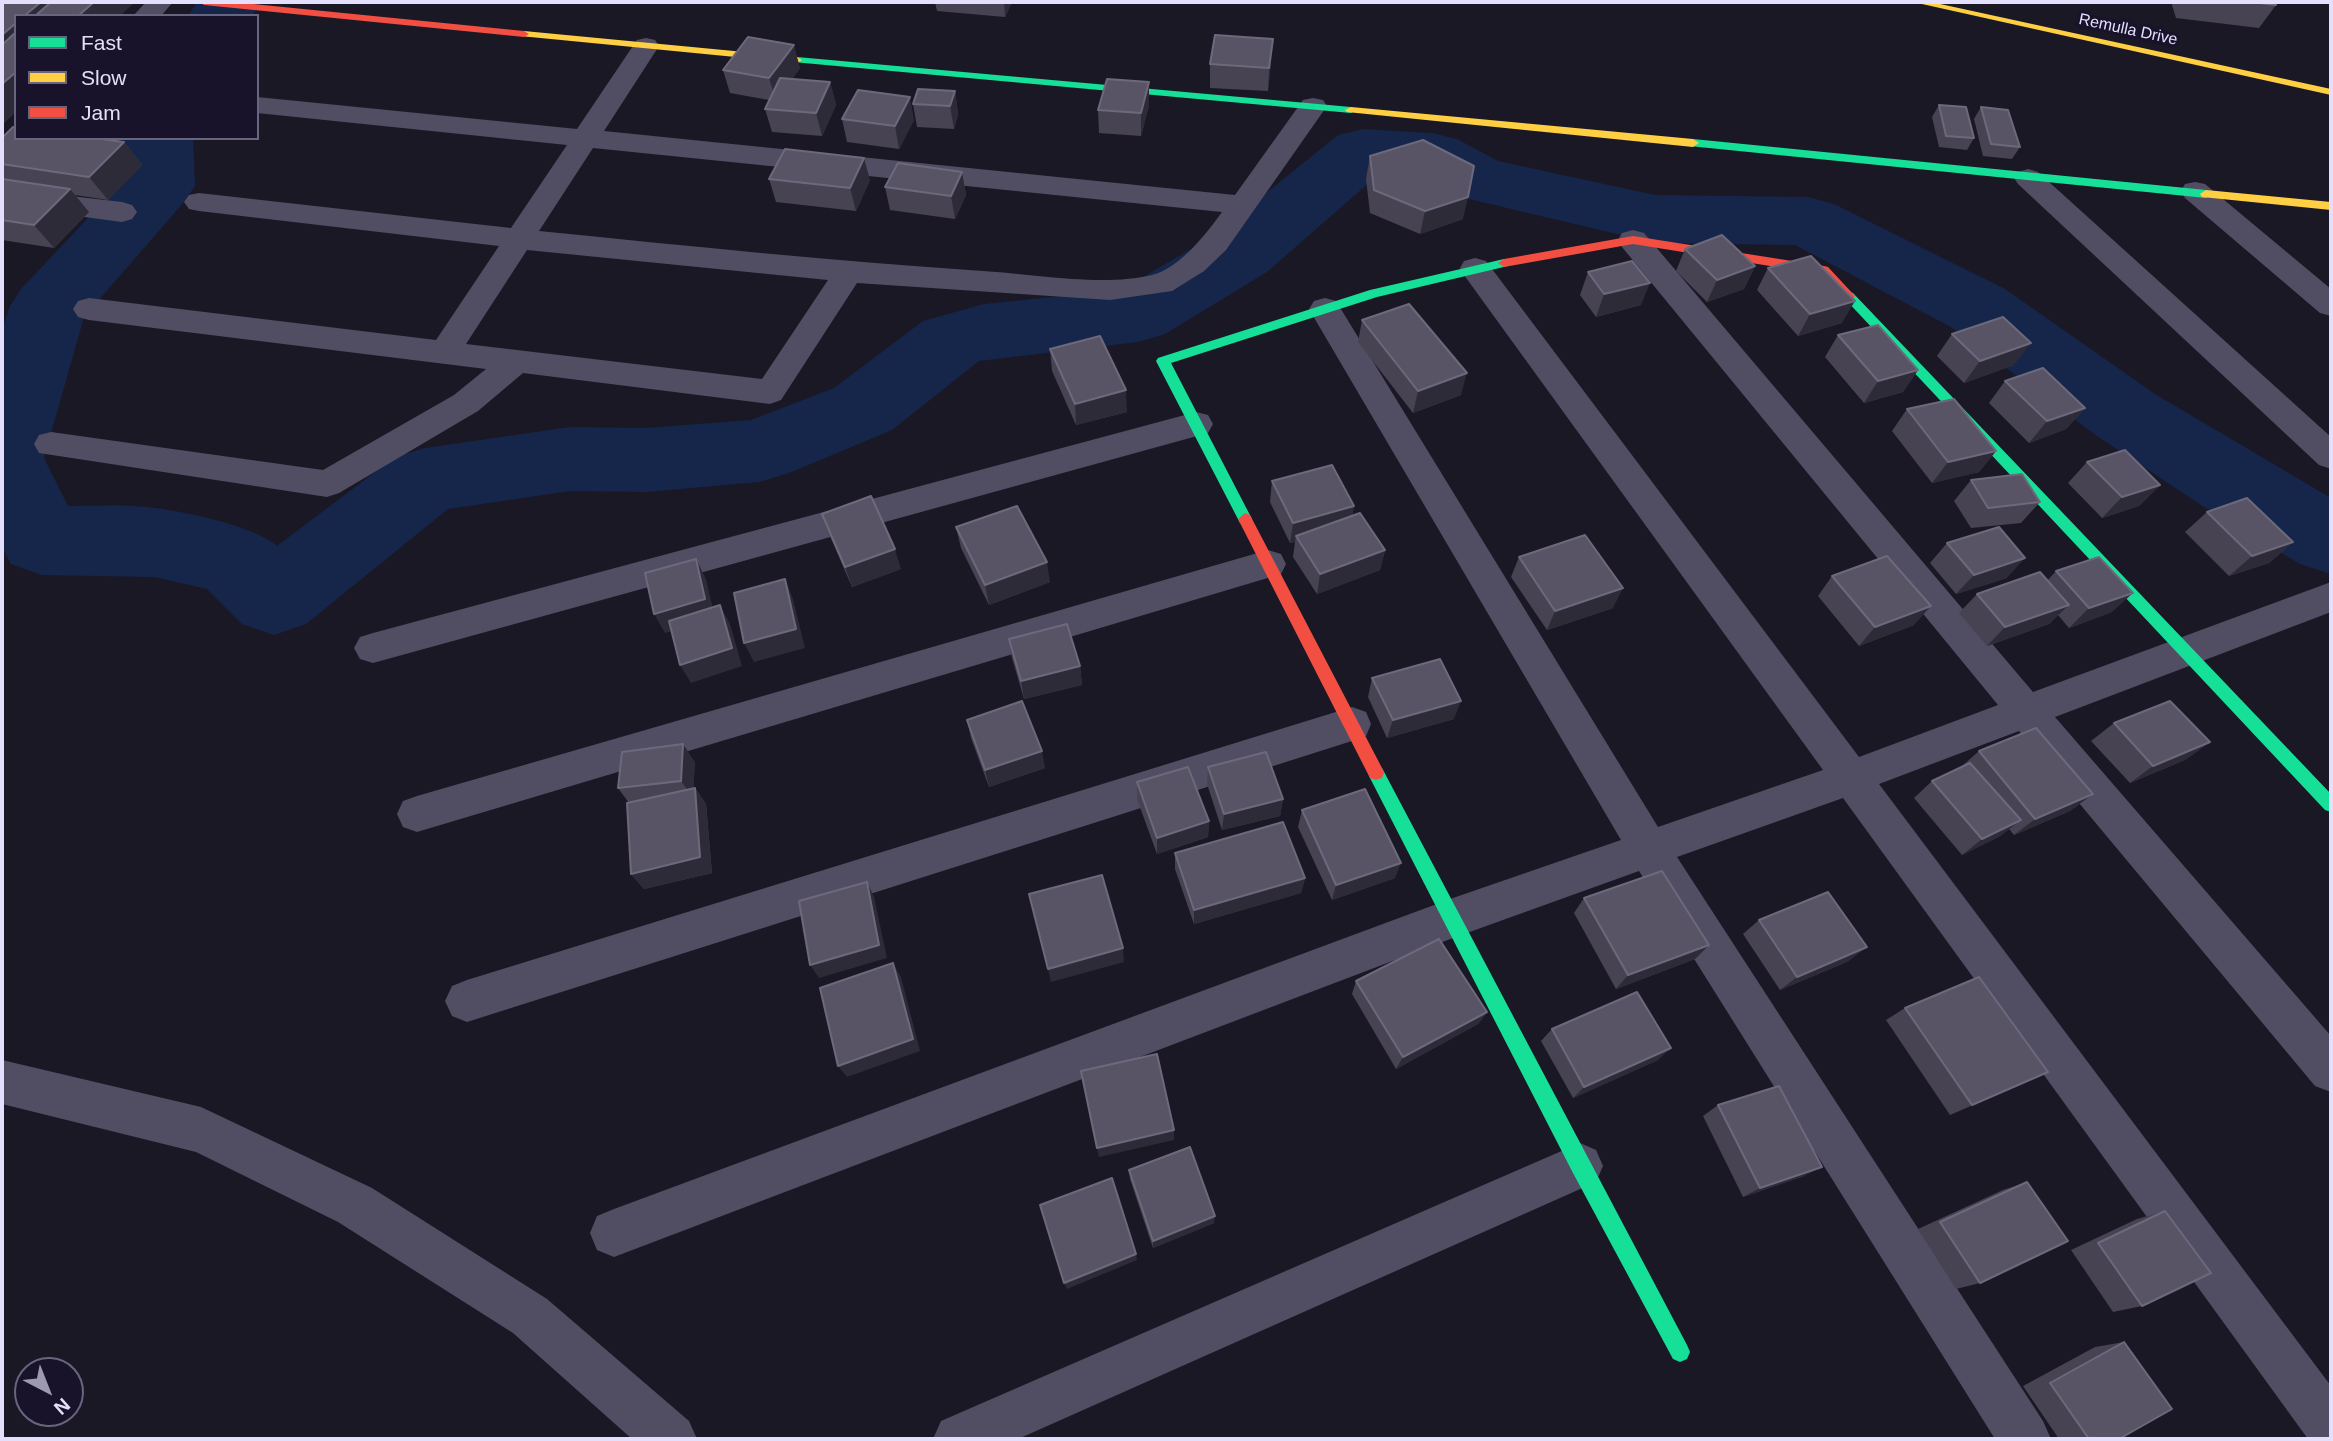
<!DOCTYPE html>
<style>
body{margin:0}
#map{position:relative;width:2333px;height:1441px;overflow:hidden;background:#1b1825;font-family:Arial,sans-serif}
canvas{display:block}
.frame{position:absolute;inset:0;border:4px solid #e3dffc;pointer-events:none}
.legend{position:absolute;left:14px;top:14px;width:245px;height:126px;box-sizing:border-box;background:#18132a;border:2px solid #69657e;margin:0;padding:9px 12px;list-style:none;font-size:21px;color:#e3dffc}
.legend li{display:flex;align-items:center;gap:14px;height:35px}
.legend b{width:35px;border:2px solid #69657e}
.north{position:absolute;left:14px;top:1357px;width:70px;height:70px;box-sizing:border-box;background:#18132a;border:2px solid #69657e;border-radius:50%;rotate:138deg;font-size:19px;font-weight:700;line-height:28px;text-align:center;color:#e3dffc}
.north::after{content:'';display:block;margin:auto;width:24px;height:32px;background:#9d99b1;clip-path:polygon(50% 0,100% 100%,50% 72%,0 100%)}
</style>
<div id="map">
<canvas width="2333" height="1441"></canvas>
<div class="frame"></div>
<ul class="legend">
<li><b style="height:9px;background:#16e098"></b>Fast</li>
<li><b style="height:9px;background:#ffcf43"></b>Slow</li>
<li><b style="height:9px;background:#f24e42"></b>Jam</li>
</ul>
<div class="north">N</div>
</div>
<script>
const context = document.querySelector('canvas').getContext('2d');
context.lineJoin = 'round';
function fillPath(path, color) { context.fillStyle = color; context.fill(path, 'evenodd'); }
function strokePath(path, color, width, dash) { context.strokeStyle = color; context.lineWidth = width; context.lineCap = dash ? 'butt' : 'round'; context.setLineDash(dash || []); context.stroke(path); }
function write(font, color, halo, rows, align = 'center') {
  context.font = font + ' Arial,sans-serif'; context.lineWidth = 7; context.setLineDash([]); context.textBaseline = 'middle'; context.strokeStyle = halo; context.fillStyle = color; for (const [text, x, y, turn = 0] of rows) {
    context.save(); context.translate(x, y); context.rotate((+turn || 0) * Math.PI / 180); context.textAlign = isNaN(turn) ? turn : align; if (halo) context.strokeText(text, 0, 0); context.fillText(text, 0, 0); context.restore();
  }
}
fillPath(new Path2D(`
 M197 2H262L252 16H188Z
 M1363 129 1432 133 1457 139 1498 161 1655 195 1808 197 1834 204 2005 289 2155 394 2331 498V574L2300 564 2201 505 2097 436 1951 327 1795 245 1655 243 1452 195 1417 176 1379 174 1267 272 1165 334 1138 342 979 361 892 430 789 473 759 482 646 492 570 491 448 509 306 624 274 635 242 624 207 589 154 577 42 575 11 564 2 547V331L9 308 21 289 123 181V138H193L195 186 184 202 84 317 44 458 68 506C97 506 127 504 155 508 186 512 255 526 277 546L395 457 425 448 570 427 646 428 751 420 834 388 923 321 984 304 1121 290 1213 236 1338 135Z`), '#15264a');
fillPath(new Path2D(`
 M146 2H173L161 16H133Z
 M646 38 655 40 659 46 604 131 1235 195 1303 100 1313 98 1323 100 1327 106 1226 250 1204 271 1172 291 1110 300 857 283 781 400 770 404 523 373 478 411 339 493 327 497 39 453 34 444 39 435 51 432 323 470 454 395 486 369 89 320 78 317 73 309 78 301 89 298 436 340 499 246 199 211 189 209 184 202 189 195 199 193 511 228 567 145 257 113V97L577 129 637 40ZM593 148 1222 212C1206 234 1180 268 1152 275 1104 287 1032 274 983 271 835 261 687 246 539 231ZM527 250 828 280 762 379 466 344Z
 M2028 169 2038 172 2331 437V469L2319 465 2018 184 2014 178 2018 172Z
 M2195 182 2205 184 2331 289V316L2320 313 2185 198 2181 191 2185 184Z
 M2 188 122 202 132 205 137 212 132 219 122 222 2 206Z
 M1633 230 1644 233 2033 692 2331 582V612L2055 717 2331 1036V1092L2315 1086 2019 731 1879 784 2331 1386V1439H2308L1843 798 1677 857 2043 1421 2051 1439H1995L1639 871 1453 938 614 1257 597 1250 590 1233 597 1216 614 1209 1453 898 1621 840 1309 309 1314 301 1325 298 1336 301 1658 827 1823 770 1464 275 1460 268 1464 261 1475 258 1486 261 1859 757 1998 705 1622 247 1618 240 1622 233Z
 M1196 412 1208 415 1213 424 1208 433 373 663 360 659 354 648 360 637 373 633Z
 M1268 550 1281 554 1286 564 1281 574 417 832 403 827 397 814 403 801 417 796Z
 M1352 707 1366 712 1371 724 1366 736 1352 741 467 1022 452 1016 445 1001 452 986 467 980Z
 M2 1060 201 1107 372 1188 547 1299 689 1421 697 1439H632L513 1333 338 1222 196 1152 2 1104Z
 M1580 1143 1596 1150 1603 1166 1596 1182 1018 1439H933L941 1421Z`), '#514e64');
fillPath(new Path2D(`
 M797 57 1351 107 1357 110 1351 113 793 62V58Z
 M1693 139 2206 190 2212 194 2206 198 1689 146 1687 143Z
 M1504 259 1508 260V266L1377 297 1171 363 1252 519 1245 525 1240 523 1156 361 1158 358 1370 290Z
 M1849 292 1853 293 2331 794V812L2325 810 1845 299V293Z
 M1376 766 1382 768 1687 1345 1690 1352 1687 1359 1680 1362 1673 1359 1573 1173 1370 778 1368 773 1370 768Z`), '#16e098');
fillPath(new Path2D(`
 M1913 2H1931L2331 89V95Z
 M524 31 797 57 802 60 797 63 520 36V32Z
 M1351 107 1693 139 1699 143 1693 147 1347 112 1345 110Z
 M2206 190 2331 202V210L2202 197 2200 194Z`), '#ffcf43');
fillPath(new Path2D(`
 M199 2H233L524 31 529 34 524 37 204 5Z
 M1633 236 1824 266 1828 267 1855 296 1853 299H1845L1820 274 1633 244 1504 267 1498 263 1504 259Z
 M1245 513 1250 515 1382 768 1384 773 1382 778 1376 780 1370 778 1238 519Z`), '#f24e42');
fillPath(new Path2D(`
 M935 2H1012L1005 17 937 11Z
 M2171 2H2275L2276 5 2259 28 2176 18Z
 M1271 62 1268 91 1210 88V64Z
 M800 68 792 79 830 82 836 105 822 136 772 132 765 109 769 100 730 93 723 70Z
 M1149 82V105L1141 136 1099 133 1098 110Z
 M955 91 958 114 954 129 917 127 913 104Z
 M1939 105 1974 138 1967 150 1939 147 1932 117Z
 M1981 107 2020 147 2012 159 1983 156 1974 119Z
 M842 119 914 120 899 149 847 142Z
 M2 138 124 142 142 165 108 200 75 195 89 212 54 248 2 240Z
 M1370 156 1463 219 1420 234 1370 213 1366 179Z
 M962 172 966 195 955 219 890 210 885 187Z
 M769 179 870 180 856 211 776 202Z
 M1685 249 1755 266 1744 289 1707 302 1676 271Z
 M1768 268 1842 323 1798 336 1757 290Z
 M1588 272 1641 305 1596 317 1580 295Z
 M1362 320 1461 395 1413 413 1358 342Z
 M1952 334 2014 365 1964 383 1937 356Z
 M1838 335 1918 370 1903 392 1864 403 1825 357Z
 M1050 349 1127 412 1076 425 1052 371Z
 M2005 381 2085 408 2066 429 2029 443 1989 403Z
 M1907 409 1996 451 1979 472 1932 483 1892 431Z
 M2087 462 2160 485 2139 506 2102 518 2068 483Z
 M1971 480 2040 502 2021 523 1971 528 1954 501Z
 M1272 481 1354 506 1352 516 1385 550 1380 570 1317 594 1293 557 1295 542 1290 543 1270 502Z
 M2207 512 2293 542 2269 563 2229 576 2185 532Z
 M822 514 901 569 852 587 829 534Z
 M956 527 1050 582 989 605 961 548Z
 M1947 543 2007 578 1956 594 1930 563Z
 M1519 557 1613 608 1547 630 1511 577Z
 M2056 571 2112 612 2069 628 2058 615 2049 624 1987 646 1959 613 1977 594 2047 581Z
 M1832 576 1914 625 1859 646 1818 596Z
 M1009 639 1080 666 1082 685 1024 699 1012 658Z
 M1372 678 1454 719 1387 738 1368 697Z
 M967 720 1045 768 989 787 971 738Z
 M2114 723 2210 742 2185 760 2130 783 2091 741Z
 M1979 751 2093 794 2070 811 2014 835 2009 829 2000 836 1962 855 1914 798 1932 781 1961 767Z
 M695 762 693 788H695L706 804 712 873 644 889 631 874 629 803 618 788Z
 M1208 767 1283 799 1280 816 1222 830 1207 784Z
 M1137 782 1209 821 1208 837 1157 854 1137 799Z
 M1302 810 1395 878 1332 900 1298 827Z
 M1175 853 1305 878 1301 893 1194 924 1175 869Z
 M1584 898 1709 945 1695 959 1616 989 1574 913Z
 M1759 920 1849 961 1780 990 1743 934Z
 M1356 981 1487 1012 1478 1024 1396 1069 1352 994Z
 M1905 1008 2024 1083 1950 1115 1886 1020Z
 M1552 1029 1658 1060 1573 1098 1541 1041Z
 M1718 1105 1804 1176 1743 1197 1703 1116Z
 M1129 1170 1214 1223 1153 1248 1130 1179Z
 M2027 1182 1980 1283 1956 1289 1918 1229 2003 1190Z
 M2165 1211 2142 1306 2113 1312 2071 1250 2137 1219Z
 M2124 1342 2119 1439H2059L2023 1386 2095 1347Z
 M2206 1437 2208 1439H2172H2174Z`), '#474353');
fillPath(new Path2D(`
 M41 2H84L68 16H24Z
 M94 2H132L134 3 120 16H78Z
 M1004 2H1012L1005 17Z
 M16 23V62L2 75V35Z
 M1273 39 1271 62 1268 91 1269 68Z
 M794 45 800 68 776 101 769 78Z
 M16 72V112L2 125V84Z
 M830 82 836 105 822 136 816 113Z
 M1149 82V105L1141 136V113Z
 M955 91 958 114 954 129 950 106Z
 M910 97 914 120 899 149 895 126Z
 M124 142 142 165 108 200 89 177Z
 M864 158 870 180 856 211 850 188Z
 M962 172 966 195 955 219 951 196Z
 M70 189 89 212 54 248 34 225Z
 M1468 197 1463 219 1420 234 1425 211Z
 M1755 266 1744 289 1707 302 1717 280Z
 M1650 283 1641 305 1596 317 1604 294Z
 M1855 301 1842 323 1798 336 1810 314Z
 M2031 343 2014 365 1964 383 1980 361Z
 M1918 370 1903 392 1864 403 1878 381Z
 M1467 373 1461 395 1413 413 1418 391Z
 M1126 390 1127 412 1076 425 1075 404Z
 M2085 408 2066 429 2029 443 2047 421Z
 M1996 451 1979 472 1932 483 1948 462Z
 M2160 485 2139 506 2102 518 2122 497Z
 M1354 506 1350 527 1296 536 1295 542 1290 543 1293 523Z
 M2293 542 2269 563 2229 576 2252 556Z
 M895 549 901 569 852 587 845 567Z
 M1385 550 1380 570 1317 594 1320 574Z
 M2025 558 2007 578 1956 594 1974 575Z
 M696 559 706 579 715 618 665 633 654 614Z
 M1047 562 1050 582 989 605 985 585Z
 M785 579 793 599 805 648 754 662 744 643Z
 M1623 588 1613 608 1547 630 1555 611Z
 M2133 593 2112 612 2069 628 2089 608Z
 M720 605 730 624 742 666 691 683 680 665Z
 M2069 605 2049 624 1987 646 2005 627Z
 M1931 606 1914 625 1859 646 1875 627Z
 M1080 666 1082 685 1024 699 1021 681Z
 M1461 701 1454 719 1387 738 1393 720Z
 M2210 742 2185 760 2130 783 2153 766Z
 M683 744 695 762 693 798 681 781Z
 M1042 751 1045 768 989 787 985 770Z
 M695 788 706 804 712 873 644 889 631 874Z
 M2093 794 2070 811 2014 835 2035 819Z
 M1283 799 1280 816 1222 830 1224 814Z
 M2021 820 2000 836 1962 855 1982 839Z
 M1209 821 1208 837 1157 854V838Z
 M1401 863 1395 878 1332 900 1336 885Z
 M1305 878 1301 893 1194 924V910Z
 M867 882 874 897 887 958 819 978 810 965Z
 M1709 945 1695 959 1616 989 1628 975Z
 M1867 947 1849 961 1780 990 1797 977Z
 M1123 948 1124 962 1051 982 1048 969Z
 M893 963 901 977 920 1051 847 1077 838 1066Z
 M1487 1012 1478 1024 1396 1069 1403 1057Z
 M1671 1048 1658 1060 1573 1098 1584 1087Z
 M1174 1130V1140L1099 1157 1097 1148Z
 M1822 1167 1804 1176 1743 1197 1760 1188Z
 M1215 1216 1214 1223 1153 1248V1241Z
 M1136 1254 1137 1260 1067 1289 1064 1283Z`), '#2e2b39');
const building = new Path2D(`
 M2 2H41L24 16H16V23L2 35Z
 M51 2H94L78 16H35Z
 M2251 2H2275L2276 5Z
 M16 32V72L2 84V45Z
 M1215 35 1273 39 1269 68 1210 64Z
 M748 37 794 45 769 78 723 70Z
 M780 78 830 82 816 113 765 109Z
 M1107 79 1149 82 1141 113 1098 110Z
 M918 89 955 91 950 106 913 104Z
 M858 90 910 97 895 126 842 119Z
 M1939 105 1966 107 1974 138 1946 136Z
 M1981 107 2008 110 2020 147 1991 144Z
 M13 127 16 128V138H94L124 142 89 177 2 164V138Z
 M1423 140 1474 166 1468 197 1425 211 1374 190 1370 156Z
 M785 149 864 158 850 188 769 179Z
 M898 163 962 172 951 196 885 187Z
 M2 179 70 189 34 225 2 220Z
 M1722 235 1755 266 1717 280 1685 249Z
 M1811 256 1855 301 1810 314 1768 268Z
 M1632 261 1650 283 1604 294 1588 272Z
 M1409 304 1467 373 1418 391 1362 320Z
 M2003 317 2031 343 1980 361 1952 334Z
 M1878 325 1918 370 1878 381 1838 335Z
 M1100 336 1126 390 1075 404 1050 349Z
 M2043 368 2085 408 2047 421 2005 381Z
 M1954 399 1996 451 1948 462 1907 409Z
 M2125 450 2160 485 2122 497 2087 462Z
 M1332 465 1354 506 1293 523 1272 481Z
 M2022 474 2040 502 1988 508 1971 480Z
 M871 496 895 549 845 567 822 514Z
 M2247 498 2293 542 2252 556 2207 512Z
 M1017 506 1047 562 985 585 956 527Z
 M1360 513 1385 550 1320 574 1296 536Z
 M1999 527 2025 558 1974 575 1947 543Z
 M1585 535 1623 588 1555 611 1519 557Z
 M1887 556 1931 606 1875 627 1832 576Z
 M2099 557 2133 593 2089 608 2056 571Z
 M696 559 705 599 654 614 645 573Z
 M2040 572 2069 605 2005 627 1977 594Z
 M785 579 796 629 744 643 734 593Z
 M720 605 732 648 680 665 669 621Z
 M1067 624 1080 666 1021 681 1009 639Z
 M1440 659 1461 701 1393 720 1372 678Z
 M1022 701 1042 751 985 770 967 720Z
 M2170 701 2210 742 2153 766 2114 723Z
 M2036 728 2093 794 2035 819 1979 751Z
 M683 744 681 781 618 788 622 752Z
 M1266 752 1283 799 1224 814 1208 767Z
 M1970 763 2021 820 1982 839 1932 781Z
 M1188 767 1209 821 1157 838 1137 782Z
 M695 788 700 857 631 874 627 803Z
 M1365 789 1401 863 1336 885 1302 810Z
 M1283 822 1305 878 1194 910 1175 853Z
 M1662 871 1709 945 1628 975 1584 898Z
 M1102 875 1123 948 1048 969 1029 894Z
 M867 882 879 945 810 965 799 901Z
 M1828 892 1867 947 1797 977 1759 920Z
 M1439 939 1487 1012 1403 1057 1356 981Z
 M893 963 913 1039 838 1066 820 988Z
 M1979 977 2048 1072 1972 1105 1905 1008Z
 M1637 992 1671 1048 1584 1087 1552 1029Z
 M1157 1054 1174 1130 1097 1148 1081 1071Z
 M1779 1086 1822 1167 1760 1188 1718 1105Z
 M1190 1147 1215 1216 1153 1241 1129 1170Z
 M1112 1178 1136 1254 1064 1283 1040 1205Z
 M2027 1182 2068 1241 1980 1283 1940 1222Z
 M2165 1211 2211 1273 2142 1306 2098 1243Z
 M2124 1342 2172 1409 2119 1439H2089L2050 1383Z`);
fillPath(building, '#585465');
strokePath(building, '#6d697d', 2);
write('16px', '#e3dffc', '#18132a', [
 ["Remulla Drive",2128,30,12]
]);
</script>
